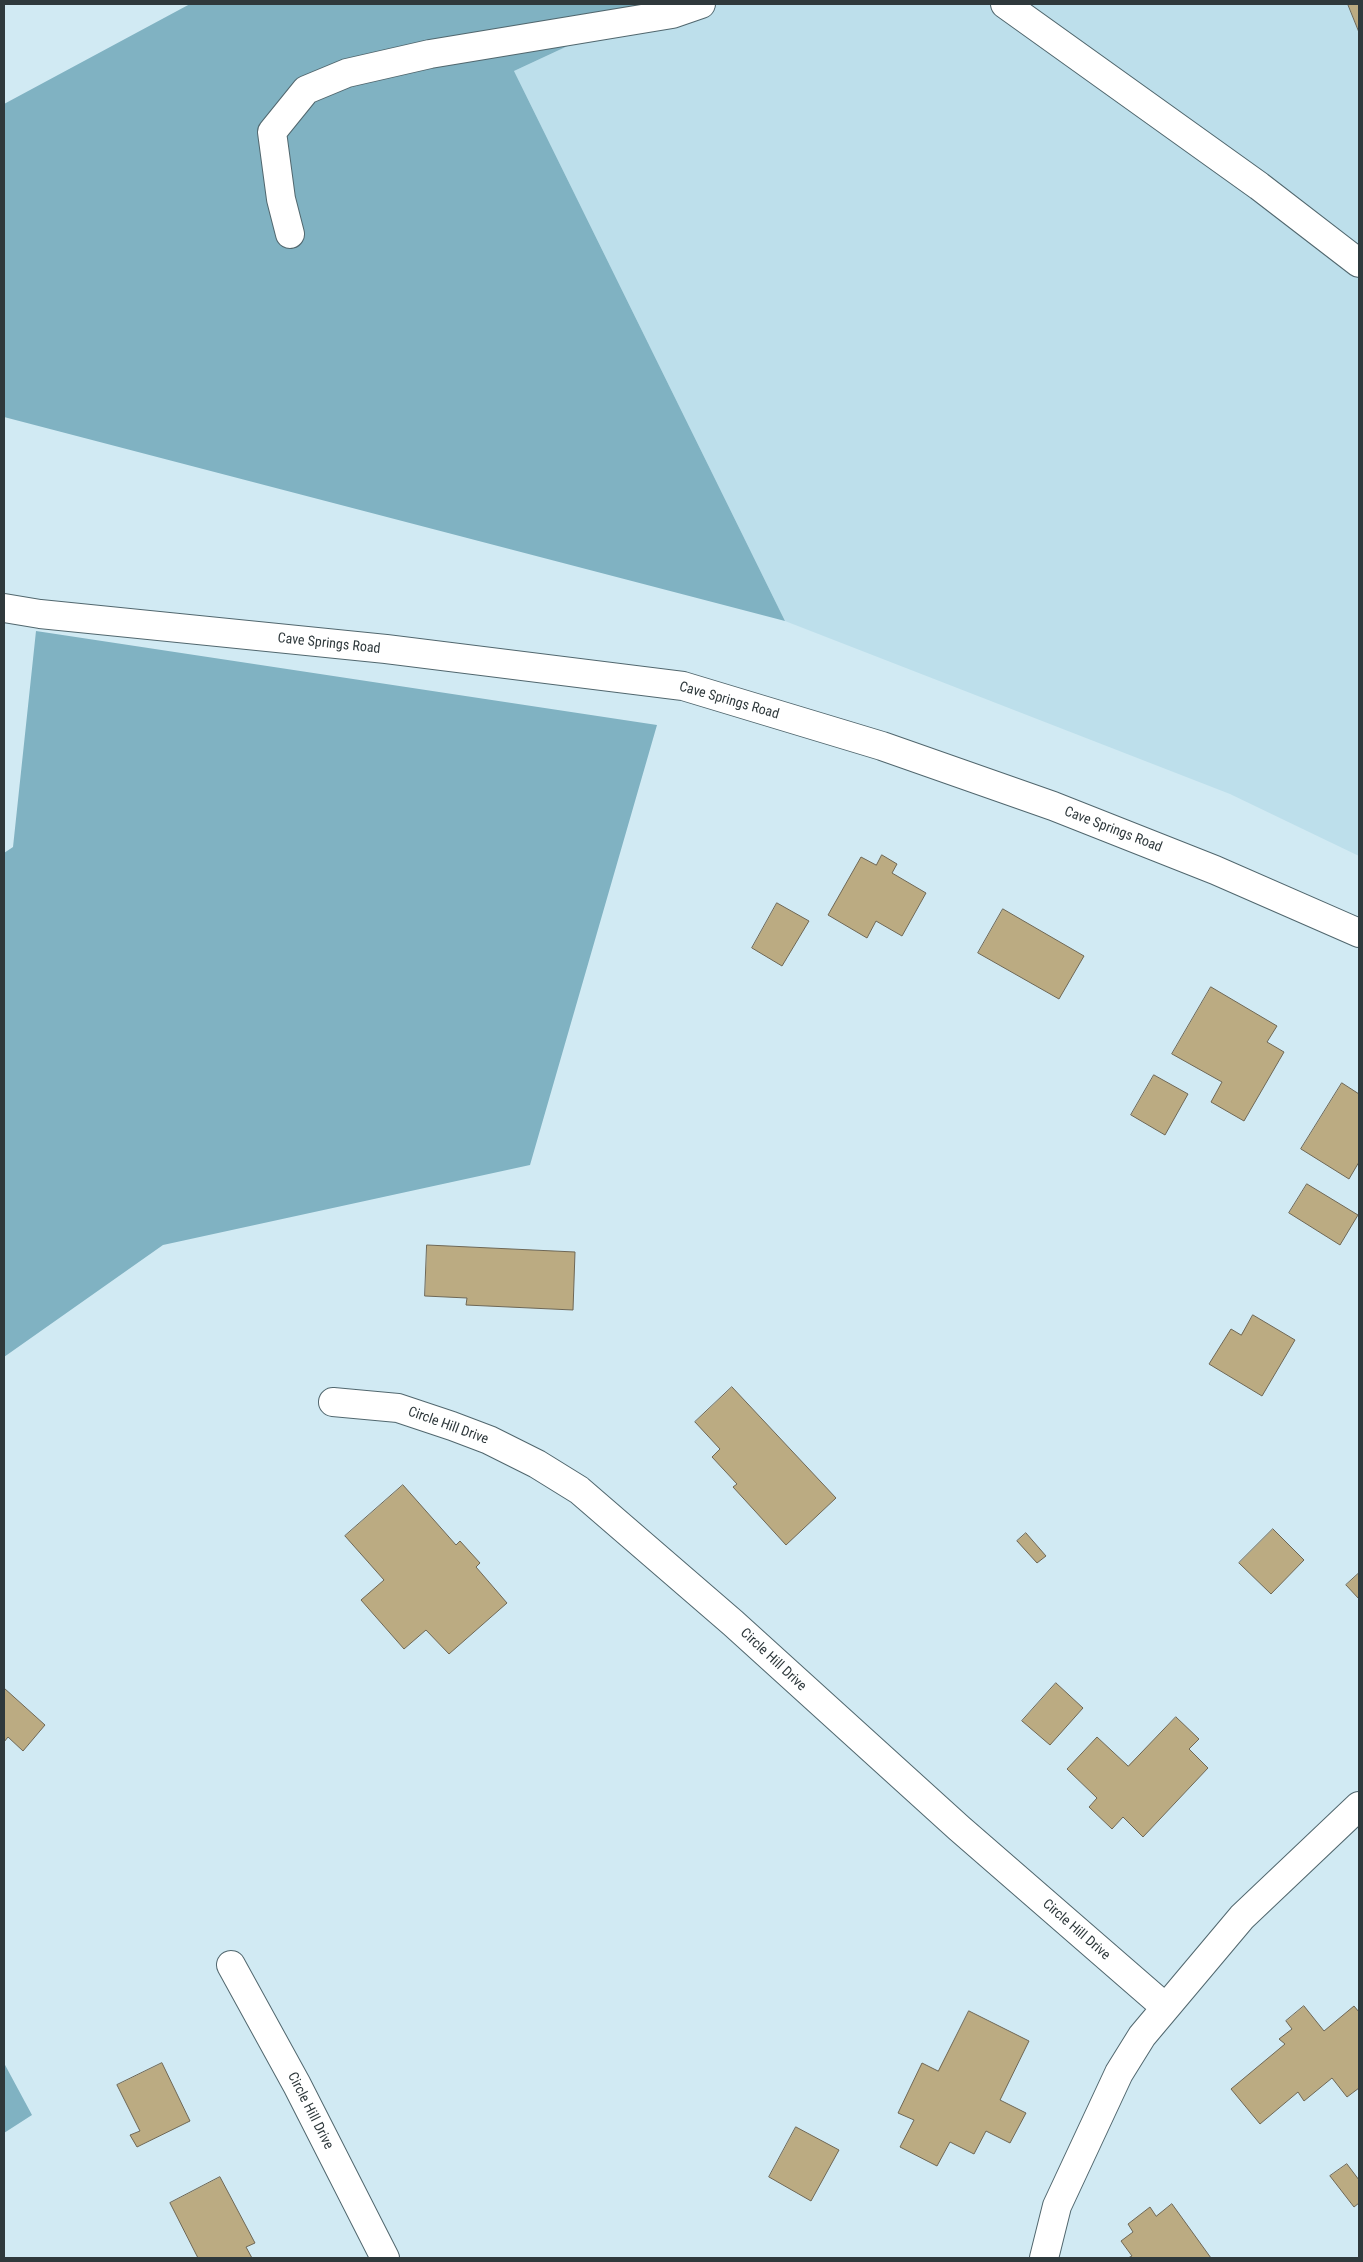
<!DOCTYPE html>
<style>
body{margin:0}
#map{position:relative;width:1363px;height:2262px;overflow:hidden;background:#d1eaf3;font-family:"Roboto Condensed",sans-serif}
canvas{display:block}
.frame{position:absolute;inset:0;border:5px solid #2f393c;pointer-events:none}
</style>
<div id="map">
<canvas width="1363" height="2262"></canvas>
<div class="frame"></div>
</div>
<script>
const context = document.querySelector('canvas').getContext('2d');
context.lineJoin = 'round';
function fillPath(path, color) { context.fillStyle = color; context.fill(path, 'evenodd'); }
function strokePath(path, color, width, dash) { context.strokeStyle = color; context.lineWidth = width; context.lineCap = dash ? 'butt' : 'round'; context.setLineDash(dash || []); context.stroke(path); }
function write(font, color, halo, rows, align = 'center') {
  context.font = font + ' "Roboto Condensed",sans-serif'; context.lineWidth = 4; context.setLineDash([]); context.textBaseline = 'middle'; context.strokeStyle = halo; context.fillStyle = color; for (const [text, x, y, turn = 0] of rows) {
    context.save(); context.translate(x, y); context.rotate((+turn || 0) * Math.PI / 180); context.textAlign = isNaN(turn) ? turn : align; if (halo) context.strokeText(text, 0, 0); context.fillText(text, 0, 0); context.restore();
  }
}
fillPath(new Path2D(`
 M658 4H1359V856L1230 794 785 621 514 71Z`), '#bddfeb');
fillPath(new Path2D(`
 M190 4H658L514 71 785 621 4 417V104Z
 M36 631 657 725 530 1165 163 1245 4 1357V853L13 847Z
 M4 2063 32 2115 4 2133Z`), '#80b2c2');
const building = new Path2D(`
 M1348 4H1359V32Z
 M882 855 897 864 892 873 926 893 902 936 876 921 867 938 828 915 861 857 876 865Z
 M777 903 809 921 782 966 752 948Z
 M1003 909 1084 956 1059 999 978 953Z
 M1211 987 1277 1026 1267 1042 1284 1052 1244 1121 1211 1102 1222 1082 1172 1054Z
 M1154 1075 1188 1094 1165 1135 1131 1115Z
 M1342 1083 1359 1094V1162L1349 1179 1301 1149Z
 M1307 1184 1358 1215 1340 1245 1289 1213Z
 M427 1245 575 1252 573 1310 466 1305 467 1298 425 1296Z
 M1253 1315 1295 1340 1262 1396 1209 1364 1231 1329 1241 1335Z
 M732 1387 836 1498 786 1545 733 1487 737 1484 712 1457 720 1449 695 1422Z
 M403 1485 456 1545 460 1541 480 1563 476 1567 507 1603 449 1654 426 1630 404 1649 361 1600 384 1580 345 1536Z
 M1273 1529 1304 1560 1271 1594 1239 1563Z
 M1026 1533 1046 1556 1037 1563 1017 1541Z
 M1359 1573V1599L1346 1585Z
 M1056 1683 1083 1708 1050 1745 1022 1721Z
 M4 1688 45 1725 23 1751 8 1737 4 1742Z
 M1176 1717 1199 1739 1189 1749 1208 1768 1143 1837 1123 1817 1112 1829 1089 1807 1097 1798 1067 1769 1097 1737 1128 1766Z
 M1304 2006 1324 2031 1354 2006 1359 2012V2088L1347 2097 1332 2078 1304 2101 1298 2092 1260 2124 1231 2089 1285 2044 1279 2039 1292 2029 1286 2021Z
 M969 2011 1029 2041 1000 2100 1026 2113 1010 2143 986 2131 974 2154 950 2142 937 2166 900 2147 914 2120 898 2113 922 2063 938 2071Z
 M162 2063 190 2121 137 2147 130 2135 140 2131 117 2085Z
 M796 2127 839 2150 811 2201 769 2177Z
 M1347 2164 1359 2180V2203L1354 2207 1330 2176Z
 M220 2177 255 2243 246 2247 252 2258H198L170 2203Z
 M1172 2204 1211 2258H1128L1132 2256 1121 2241 1133 2232 1128 2224 1150 2207 1156 2216Z`);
fillPath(building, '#bbab82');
strokePath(building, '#6e6755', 1);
const minor = new Path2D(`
 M1005 4 1259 186 1359 263
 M290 234 281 199 272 132 306 90 347 73 430 54 672 14 701 4
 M4 608 40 614 386 649 683 686 882 746 1053 806 1215 870 1359 933
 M333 1402 398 1408 452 1426 489 1440 537 1464 579 1490 733 1623 959 1828 1165 2007
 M231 1965 297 2085 385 2258
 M1044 2258 1057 2206 1119 2073 1142 2036 1242 1917 1359 1806`);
strokePath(minor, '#51676e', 30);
strokePath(minor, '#fff', 28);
write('14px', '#2f393c', '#fff', [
 ["Cave Springs Road",329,644,6],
 ["Cave Springs Road",729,701,16],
 ["Cave Springs Road",1113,830,21],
 ["Circle Hill Drive",448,1426,20],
 ["Circle Hill Drive",773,1660,43],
 ["Circle Hill Drive",1076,1930,41],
 ["Circle Hill Drive",310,2111,63]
]);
</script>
